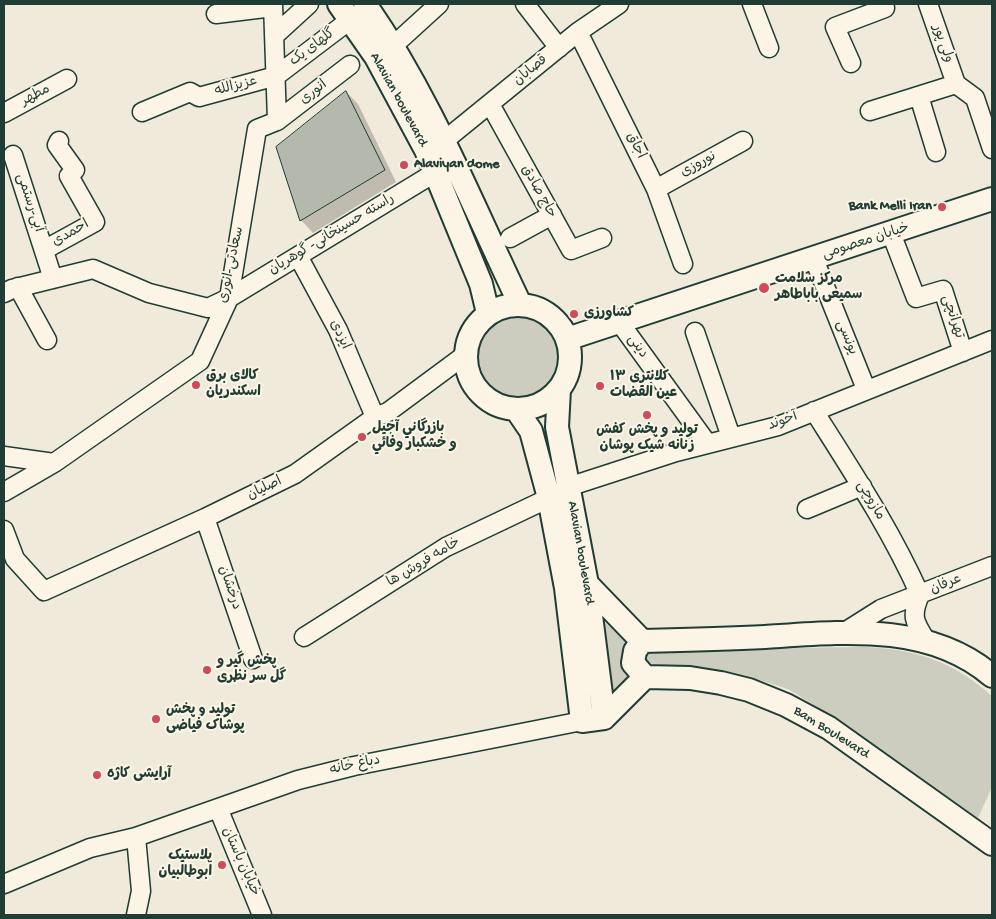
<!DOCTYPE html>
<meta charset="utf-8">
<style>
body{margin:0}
#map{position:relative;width:996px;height:919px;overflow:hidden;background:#efeada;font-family:"Gochi Hand",sans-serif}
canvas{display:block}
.frame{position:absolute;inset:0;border:5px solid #1f3d34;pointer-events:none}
</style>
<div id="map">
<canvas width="996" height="919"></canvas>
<div class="frame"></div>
</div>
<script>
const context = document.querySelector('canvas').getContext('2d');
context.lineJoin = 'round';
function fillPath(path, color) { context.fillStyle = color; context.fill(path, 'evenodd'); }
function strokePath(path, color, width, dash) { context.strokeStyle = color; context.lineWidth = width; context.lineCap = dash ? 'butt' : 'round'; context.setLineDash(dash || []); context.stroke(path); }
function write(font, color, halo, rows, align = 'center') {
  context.font = font + ' "Gochi Hand","Playpen Sans Arabic",sans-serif'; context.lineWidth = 4; context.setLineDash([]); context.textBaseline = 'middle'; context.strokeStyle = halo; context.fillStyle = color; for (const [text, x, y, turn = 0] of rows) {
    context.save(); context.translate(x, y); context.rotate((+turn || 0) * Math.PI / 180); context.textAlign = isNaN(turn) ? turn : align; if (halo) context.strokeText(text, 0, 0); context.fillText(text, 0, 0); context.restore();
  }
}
fillPath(new Path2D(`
 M478 357a40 40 0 1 1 80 0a40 40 0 1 1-80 0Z
 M602 620 627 641C621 654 621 664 629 676L610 693Z
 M861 647C913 648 953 661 992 696V787L978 818 827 713 788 689 753 678 648 663 645 660 649 650Z`), '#cccdbf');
fillPath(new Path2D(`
 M346 92 358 104 396 182 313 233 301 220Z`), '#0003');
const building = new Path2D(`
 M346 91 385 170 300 221 276 147Z`);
fillPath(building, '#b5b9ad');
strokePath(building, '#1f3d34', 1);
const minor = new Path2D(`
 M525 4 559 48
 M752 4 769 48
 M928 4 956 84
 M216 14 273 7
 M578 32 656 189 683 264
 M274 36 309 4
 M394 45 439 4
 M851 63 835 27 885 8 884 4
 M956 84 975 98 992 149
 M919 96 936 152
 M490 104 571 250 602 238
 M870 111 956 84
 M142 112 190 92 199 97 276 76 350 20
 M4 113 67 79
 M277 121 350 65
 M445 140 578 32 619 4
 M13 155 53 279
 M656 189 743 141
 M891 233 916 298 943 290 963 352
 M510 238 552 215
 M44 250 95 222 69 176 75 170 57 145 59 141
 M298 256 338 330 375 417
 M814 259 866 389
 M18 287 47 340
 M4 293 12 289 93 269 149 293 208 308 229 298 436 172
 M620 323 707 443
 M695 332 731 437
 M814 411C852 471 891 530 920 595
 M4 456 54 463
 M568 487 676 452 778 426 992 340
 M4 492 54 463 200 361 229 298 257 129 277 121 273 4
 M807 509 862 486
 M205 518 253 659
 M4 530 15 559 44 591 205 518 295 474 375 417 388 412 465 355
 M920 595C910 617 915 623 927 642
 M843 633 881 609 992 566
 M304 637 446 547 549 498
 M218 808 262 915
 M4 884 90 848 136 837
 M136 915 141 891 136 837 298 780 354 766 582 721`);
const major = new Path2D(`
 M339 4 376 57 426 150 481 284 488 313
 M365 4C430 97 471 202 520 304
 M466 357a52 52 0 1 1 104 0a52 52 0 1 1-104 0Z
 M567 339 992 199
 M559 389 557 427 587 584 604 718
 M516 409 531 431 549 498 566 588 582 721 604 718
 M587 584 642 641C683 640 724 639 765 637 842 632 929 622 992 676
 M642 641 635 651 633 663 645 677
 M604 718 645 677 690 678 721 683 749 690 786 705 829 728 992 844`);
strokePath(minor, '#1f3d34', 21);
strokePath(major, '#1f3d34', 26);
strokePath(minor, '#fcf5e5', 18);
strokePath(major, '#fcf5e5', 22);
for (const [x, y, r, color] of [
 [404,165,5,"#d1495b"],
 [942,207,5,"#d1495b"],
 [764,288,6,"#d1495b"],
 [574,314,5,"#d1495b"],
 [196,385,5,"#d1495b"],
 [600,386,5,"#d1495b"],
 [647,415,5,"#d1495b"],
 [362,437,5,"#d1495b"],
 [207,670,5,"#d1495b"],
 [156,719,5,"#d1495b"],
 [97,775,5,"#d1495b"],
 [222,865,5,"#d1495b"]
]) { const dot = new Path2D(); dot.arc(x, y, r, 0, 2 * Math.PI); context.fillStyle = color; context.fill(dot); strokePath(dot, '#fcf5e5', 2); }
write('14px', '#1f3d34', '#fcf5e5', [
 ["ولی پور",942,44,71],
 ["گلهای یک",313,48,-37],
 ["قصابان",531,71,-39],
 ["عزیزالله",236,87,-15],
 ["انوری",314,93,-38],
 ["مطهر",36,96,-28],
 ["Alavian boulevard",398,100,61],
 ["اجاق",635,146,64],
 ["نوروزی",699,165,-29],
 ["حاج صادق",538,192,61],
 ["آبی-رستمی",29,203,72],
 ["احمدی",71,234,-30],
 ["راسته حسینخانی- گوهریان",332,235,-31],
 ["خیابان معصومی",866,242,-18],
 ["سعادتی-انوری",232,265,-78],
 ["تهرانچی",952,317,72],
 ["ایزدی",339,335,65],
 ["یونسی",846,338,68],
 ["دینی",637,347,55],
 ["آخوند",783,422,-20],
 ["اصلیان",265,489,-26],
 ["مازوچی",870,501,60],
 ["Alavian boulevard",580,553,80],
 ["خامه فروش ها",424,563,-31],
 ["عرفان",946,585,-22],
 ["درخشان",229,588,71],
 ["Bam Boulevard",831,733,32],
 ["دباغ خانه",355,766,-12],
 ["خیابان باستان",240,862,66]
]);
write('bold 14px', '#1f3d34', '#fcf5e5', [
 ["Alaviyan dome",414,165],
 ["Bank Melli Iran",932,207,"right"],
 ["مرکز سلامت",775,280],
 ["سمیعی باباطاهر",775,296],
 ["کشاورزی",584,314],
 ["کالای برق",206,377],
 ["اسکندریان",206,393],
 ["کلانتری ۱۳",610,378],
 ["عین القضات",610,394],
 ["بازرگاني آجيل",372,429],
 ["و خشكبار وفائي",372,445],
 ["تولید و پخش کفش",647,431,"center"],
 ["زنانه شیک پوشان",647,447,"center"],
 ["پخش گیر و",217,662],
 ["گل سر نظری",217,678],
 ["تولید و پخش",166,711],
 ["پوشاک فیاضی",166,727],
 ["آرایشی کاژه",107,775],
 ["پلاستیک",212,857,"right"],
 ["ابوطالبیان",212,873,"right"]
], 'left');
</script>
